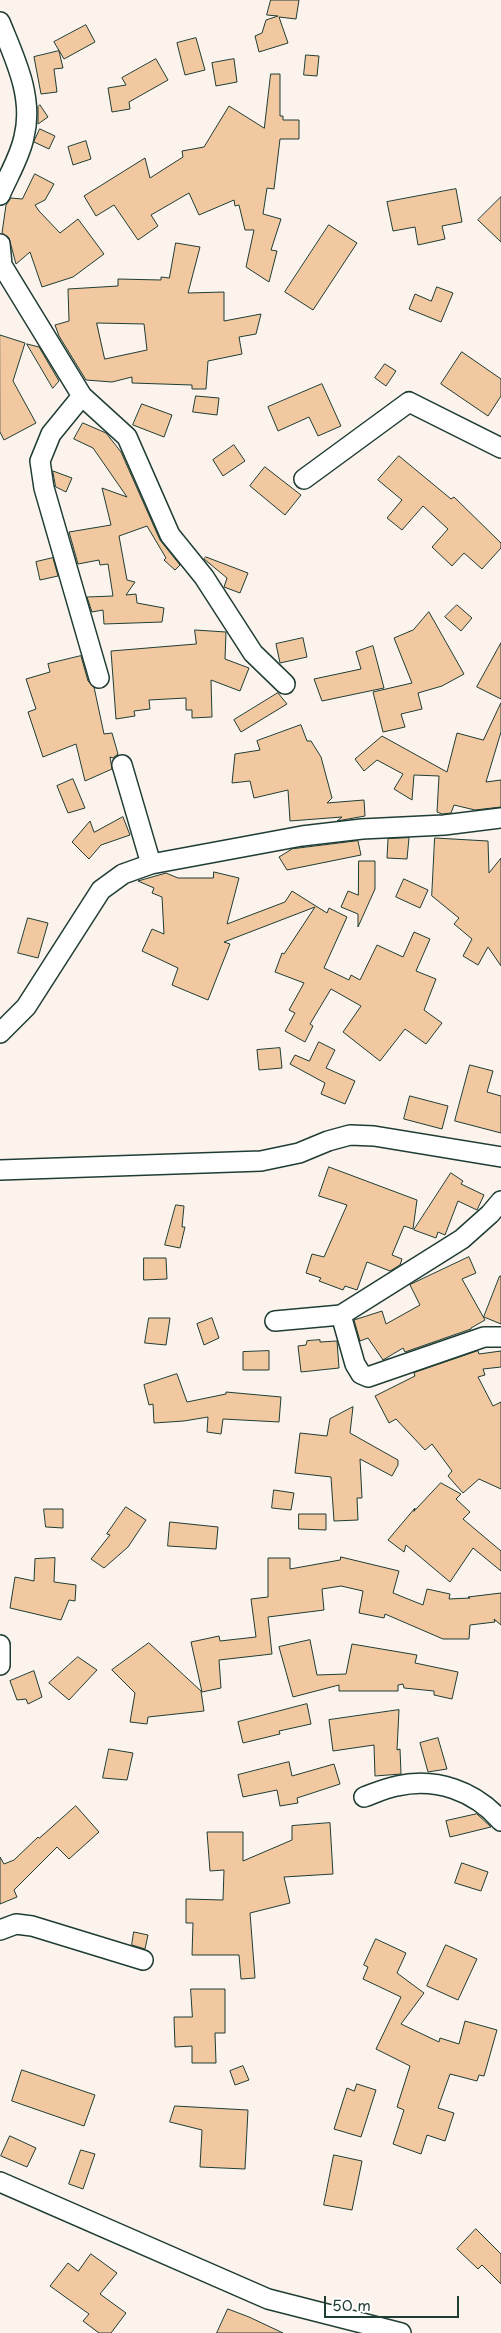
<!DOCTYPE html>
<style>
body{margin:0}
#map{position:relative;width:501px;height:2333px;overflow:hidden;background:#fcf4ec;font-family:"Playpen Sans",sans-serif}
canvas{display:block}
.scale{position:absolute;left:324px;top:2296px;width:135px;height:22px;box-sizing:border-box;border:2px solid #1f3d34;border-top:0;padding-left:6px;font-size:15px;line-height:18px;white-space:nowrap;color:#1f3d34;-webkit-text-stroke:4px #fff;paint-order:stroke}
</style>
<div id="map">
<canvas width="501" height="2333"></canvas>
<div class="scale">50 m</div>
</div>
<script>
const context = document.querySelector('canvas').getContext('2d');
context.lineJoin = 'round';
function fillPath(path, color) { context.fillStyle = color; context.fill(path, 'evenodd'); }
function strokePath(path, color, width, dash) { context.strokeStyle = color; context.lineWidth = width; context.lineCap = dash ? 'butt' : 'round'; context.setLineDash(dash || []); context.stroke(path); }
const building = new Path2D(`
 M271 0H299L296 19 279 17 288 43 259 52 255 36 262 33 266 20 278 16 267 15Z
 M86 25 95 42 64 59 54 42Z
 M196 38 205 70 185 75 177 43Z
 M59 51 63 68 54 69 57 92 41 94 34 57Z
 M306 55 319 56 317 76 304 75Z
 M156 59 168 80 129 102 130 109 112 112 108 88 126 85 122 78Z
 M234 59 237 82 216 86 212 63Z
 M271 74H280V116H283V120H299V139H280L274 189 267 188 263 214 281 219 271 250 277 251 269 282 246 267 254 230H245L239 205 235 206 234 200 199 215 189 193 151 215 158 226 138 240 114 205 96 216 84 196 145 158 150 178 183 157 182 151 204 147 229 106 264 128Z
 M40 105 48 117 38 124V107Z
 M40 129 55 136 49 149 34 142Z
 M86 141 91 159 73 165 68 147Z
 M35 174 54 184 45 200 35 205 39 211 60 233 78 219 104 254 73 277 42 287 30 252 16 264 9 238 2 233 6 205 11 198 22 199Z
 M456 189 462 222 442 226 445 239 418 245 415 227 393 231 387 202Z
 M501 197V242L478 220Z
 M329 225 357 243 313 310 285 292Z
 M176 243 200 247 188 293 224 292V321L261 314 256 334 239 337 242 354 208 361 206 389H192V385L132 383V377L112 382 86 380 59 336 55 325 69 321 68 289 118 286V279L161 280V277L169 278ZM97 323 144 324 147 350 105 359Z
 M437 287 453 293 441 322 409 309 415 294 431 301Z
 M0 335 25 343 13 381 36 423 4 440 0 432Z
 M27 344 39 347 59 381 53 388Z
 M462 352 501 379V396L488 416 441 384Z
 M385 364 396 371 386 386 375 378Z
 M322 384 341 426 318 436 309 417 278 431 268 407Z
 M196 396 219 398 217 415 193 412Z
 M142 404 172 415 164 437 133 425Z
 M83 423 106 433 121 452 160 540 180 565 175 570 164 560 166 558 147 526 119 536 127 580 135 582 126 595 136 594 137 603 164 608 162 622 104 624 103 610 92 612 87 597 113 596 108 564 100 565 99 560 78 564 69 532 111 525 102 488 127 497 93 448 74 439Z
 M234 445 245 461 223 476 213 460Z
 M399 456 451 499 454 497 501 543V548L482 569 464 553 452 566 432 547 448 529 423 506 402 530 387 518 402 500 378 480Z
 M265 467 301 495 285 515 250 486Z
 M53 471 72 478 66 492 56 487Z
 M206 557 248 573 240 593 224 587 227 578 204 559Z
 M53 558 58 576 40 580 36 562Z
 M457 605 472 618 461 631 445 617Z
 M429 612 464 674 442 686 418 693 422 709 401 714 405 727 383 732 373 692 412 683 394 638 413 630Z
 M195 630 226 632 225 659 249 668 240 691 211 680 212 717 192 718V710H186V698L149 700 150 709 134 711 135 716 116 719 111 651 196 644Z
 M303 638 307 657 280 663 276 644Z
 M501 643V699L477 687Z
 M373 646 384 688 322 701 314 679 361 669 356 652Z
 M81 656 88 681 94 687 104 734 112 733 118 754 113 758 110 757 112 769 85 781 76 744 43 757 28 712 36 709 26 679 50 672 48 664Z
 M278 693 287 704 241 732 234 720Z
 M501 703V732L486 782 501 780V807L475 810 454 805 451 813 442 814 437 812 439 776 414 775 412 800 394 789 403 774 377 760 364 771 355 759 382 736 447 772 457 733 483 740Z
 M301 725 307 741H311L321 757 332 798 327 803 364 800 365 816 337 821 342 817 290 821 288 790 254 798 250 781 232 783 235 754 260 750 257 741Z
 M73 779 85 808 68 813 57 786Z
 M123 817 130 835 101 845 89 859 72 842 90 821 94 832Z
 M409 838 407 859 387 858 388 839Z
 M435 838 488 841 489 873 501 858V966L488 947 478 965 463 956 472 939 454 924 459 918 432 896Z
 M358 841 361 855 287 870 279 857 292 849Z
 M359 861H375V889L358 927V914L341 907 348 891 358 895Z
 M214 872 239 878 227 924 285 902 292 891 327 913 329 908 347 917 324 968 349 980 351 975 360 980 377 945 403 957 414 932 430 939 416 971 436 979 424 1010 442 1023 426 1044 405 1029 380 1061 343 1032 361 1006 331 989 310 1024 313 1026 305 1042 285 1031 295 1013 289 1010 304 983 275 972 282 953 284 954 315 907 224 942 230 944 208 1000 172 985 178 968 142 951 152 929 164 934 162 897 152 893 154 888 138 881 166 873 178 878H213Z
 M404 879 428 890 420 908 396 897Z
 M28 918 48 923 38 958 18 953Z
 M319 1042 335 1050 326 1068 355 1081 345 1104 321 1094 325 1083 290 1064 295 1055 309 1061Z
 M280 1048 282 1068 259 1070 257 1050Z
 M470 1065 493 1071 487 1092 501 1096V1133L455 1121Z
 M410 1096 448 1106 442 1129 404 1119Z
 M329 1167 417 1200 413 1229 404 1226 392 1255 402 1259 400 1265 390 1271 367 1262 357 1290 345 1286 343 1290 319 1281 321 1278 306 1273 312 1254 324 1257 347 1205 319 1196Z
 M451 1173 463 1181 461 1184 484 1195 477 1210 458 1201 445 1235 438 1232 436 1238 414 1230Z
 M176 1205 184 1206 182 1227H185L180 1248 165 1245Z
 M469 1257 476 1273 462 1279 485 1320 471 1328V1329L405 1352 403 1348 383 1360 368 1338 360 1341 354 1320 382 1311 386 1324 420 1305 410 1285Z
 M144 1258H166L167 1279 144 1280Z
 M500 1276H501V1324L484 1317Z
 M149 1318H170L166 1345 145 1343Z
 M212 1318 219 1338 204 1345 197 1324Z
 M320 1340V1342L337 1341 339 1368 301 1372 298 1346 306 1345 307 1341Z
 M269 1351V1370H243V1352Z
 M478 1351 479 1354 501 1351V1367L483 1369 485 1375 478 1377 493 1406 501 1402V1489L479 1479 463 1493 448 1476 452 1471 432 1444 425 1450 396 1419 389 1423 375 1396 415 1376 414 1373Z
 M177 1374 187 1402 226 1394V1392L281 1397 279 1422 223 1419 221 1434 207 1432 208 1417 184 1421 154 1423 153 1404 149 1405 144 1385Z
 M353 1407 350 1433 398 1460V1465L392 1476 360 1459 362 1498H357L358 1520 334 1521 331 1477 295 1473 300 1433 327 1436 330 1419Z
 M441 1483 461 1494 456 1499 470 1512 463 1519 501 1551V1571L473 1548 450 1582 406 1545 404 1552 388 1540 415 1508 414 1511Z
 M274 1490 294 1493 291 1510 272 1508Z
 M126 1507 146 1520 128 1547 104 1568 91 1559 110 1535 107 1534Z
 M44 1509H63V1528L46 1527Z
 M299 1514H326V1530L299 1529Z
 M170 1522 218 1527 216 1549 168 1546Z
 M341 1557 399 1571 393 1593 423 1605 427 1589 450 1594 449 1599 470 1598 468 1597 501 1593V1625L494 1619 495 1622 470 1625 469 1639H443L385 1614 384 1618 359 1613 363 1591 341 1586 322 1589 324 1610 268 1617 272 1654 219 1660 221 1688 202 1692 191 1642 219 1636 220 1641 256 1637 251 1599 268 1597V1558H290V1569L340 1560Z
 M55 1558 54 1582 76 1585 75 1601 69 1600 61 1620 10 1608 15 1577 34 1581 35 1559Z
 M310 1640 317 1675 346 1674 352 1644 417 1655 415 1663 458 1672 452 1699 434 1695V1691L404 1688 403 1684 398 1685V1691H339V1685L293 1697 279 1647Z
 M149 1643 201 1691 204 1711 148 1717 147 1724 130 1722 135 1693 112 1670Z
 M78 1657 97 1670 69 1700 49 1683Z
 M34 1671 42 1697 28 1704 26 1699 17 1700 10 1681Z
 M307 1704 311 1724 279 1731 280 1734 243 1743 238 1722Z
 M399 1710 397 1750 400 1749 401 1774 375 1776 374 1745 333 1751 329 1720Z
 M438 1738 447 1769 428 1772 420 1743Z
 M109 1749 133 1753 127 1780 103 1778Z
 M289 1762 292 1776 334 1764 340 1784 297 1798 298 1803 280 1806 277 1790 243 1797 238 1775Z
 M76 1806 99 1832 69 1859 57 1847 14 1890 17 1897 0 1904V1857L4 1864 14 1860 38 1837 39 1838Z
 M477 1814 491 1827 450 1837 446 1821Z
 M330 1823 333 1874 284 1877 290 1903 250 1913 255 1978 241 1979 239 1955H192L193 1923H186V1899L223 1900 224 1870 210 1871 207 1832H243V1861L292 1840V1826Z
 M462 1863 488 1872 481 1891 455 1883Z
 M134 1932 148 1935 145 1949 132 1945Z
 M376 1939 406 1953 397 1973 424 1993 401 2024 439 2042 440 2038 459 2044 465 2021 497 2030 484 2076 479 2075 477 2081 450 2074 438 2108 454 2113 445 2141 427 2135 421 2154 393 2144 404 2110 397 2107 410 2066 376 2049 401 1997 363 1979 368 1967 364 1965Z
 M446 1945 477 1959 458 2000 427 1986Z
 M191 1989H225V2033H215L216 2063H192V2046L175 2047 174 2017H192Z
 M243 2066 249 2080 235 2085 230 2071Z
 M22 2070 95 2095 84 2126 12 2101Z
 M357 2084 376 2090 361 2137 334 2129 347 2088 354 2091Z
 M175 2106 248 2110 245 2169 200 2167 202 2130 170 2122Z
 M10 2136 36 2148 27 2167 1 2156Z
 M81 2150 95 2154 83 2189 69 2184Z
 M334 2155 362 2161 352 2210 324 2205Z
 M476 2229 501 2254V2284L482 2265 478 2269 457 2249Z
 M91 2254 117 2273 100 2294 126 2313 111 2333H99L83 2321 89 2314 50 2286 68 2263 78 2271Z
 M228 2309 249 2317 283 2333H217Z`);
fillPath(building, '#f2c8a1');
strokePath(building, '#1f3d34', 1);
const street = new Path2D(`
 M0 22C15 59 34 97 24 137 20 157 8 176 0 195
 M0 244 2 265
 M0 262 82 396 127 437 170 535 204 577 253 653 285 684
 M82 396 51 434 40 461 44 488 99 678
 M304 479 409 402 501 448
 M122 765 151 864
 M0 1033 26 1007 101 890 123 874 151 864 302 836 362 829 444 825 501 818
 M0 1170 261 1161 299 1153 328 1141 350 1135 374 1136 501 1157
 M341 1315 355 1364 361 1374 368 1377 484 1337H501
 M275 1321 341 1315 462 1239 490 1214 501 1201
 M0 1645V1665
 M364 1797C375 1793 386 1788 397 1786 436 1777 475 1791 501 1821
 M0 1930 16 1924 32 1926 143 1960
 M0 2182 268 2299 401 2333`);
strokePath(street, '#1f3d34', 22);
strokePath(street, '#fff', 19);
</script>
